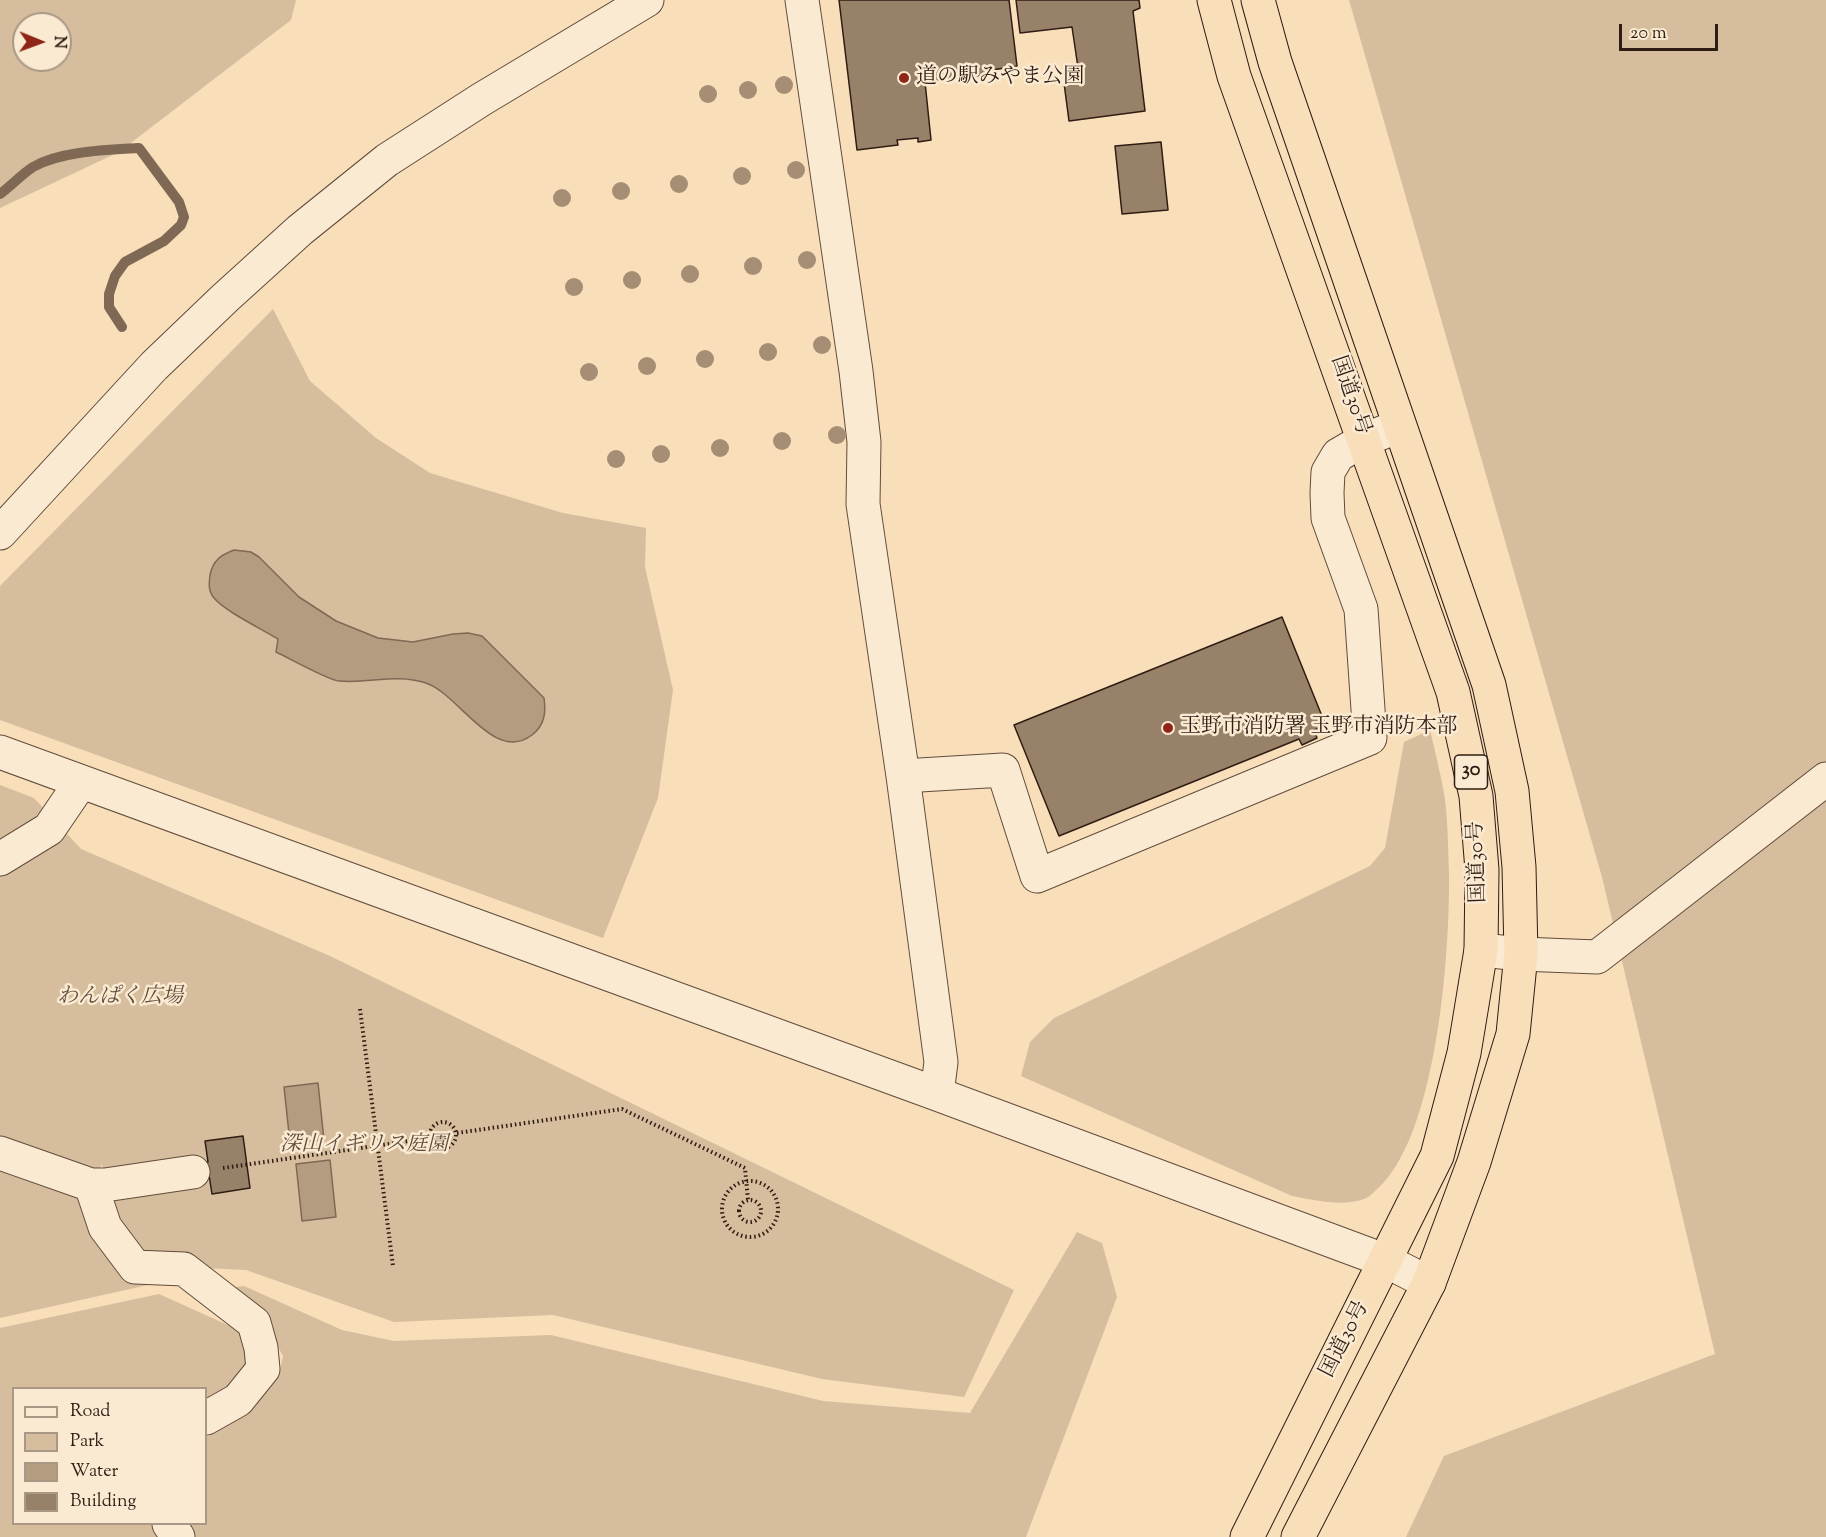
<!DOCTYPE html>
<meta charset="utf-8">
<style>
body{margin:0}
#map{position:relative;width:1826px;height:1537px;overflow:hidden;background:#f8deb9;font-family:"Sorts Mill Goudy",serif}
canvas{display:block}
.legend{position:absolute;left:12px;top:1387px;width:195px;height:138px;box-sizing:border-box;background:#faead2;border:2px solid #a99886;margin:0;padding:8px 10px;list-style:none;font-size:18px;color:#2f1c13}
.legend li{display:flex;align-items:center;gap:12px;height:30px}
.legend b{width:30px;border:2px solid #a99886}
.north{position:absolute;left:12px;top:12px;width:60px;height:60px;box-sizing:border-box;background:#faead2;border:2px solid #a99886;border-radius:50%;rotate:91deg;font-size:16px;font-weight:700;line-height:24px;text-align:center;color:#2f1c13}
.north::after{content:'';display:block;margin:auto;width:21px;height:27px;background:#8f2418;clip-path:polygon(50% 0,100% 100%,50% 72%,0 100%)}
.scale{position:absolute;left:1619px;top:24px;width:99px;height:27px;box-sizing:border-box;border:3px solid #2f1c13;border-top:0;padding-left:8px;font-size:18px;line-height:21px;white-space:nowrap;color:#2f1c13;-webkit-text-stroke:4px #faead2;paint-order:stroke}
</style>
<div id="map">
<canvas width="1826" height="1537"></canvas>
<ul class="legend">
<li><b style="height:8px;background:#faead2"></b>Road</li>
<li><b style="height:16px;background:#d6bd9d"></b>Park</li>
<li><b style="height:16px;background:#b49c81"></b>Water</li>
<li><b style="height:16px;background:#988169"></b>Building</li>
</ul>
<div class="north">N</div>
<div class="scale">20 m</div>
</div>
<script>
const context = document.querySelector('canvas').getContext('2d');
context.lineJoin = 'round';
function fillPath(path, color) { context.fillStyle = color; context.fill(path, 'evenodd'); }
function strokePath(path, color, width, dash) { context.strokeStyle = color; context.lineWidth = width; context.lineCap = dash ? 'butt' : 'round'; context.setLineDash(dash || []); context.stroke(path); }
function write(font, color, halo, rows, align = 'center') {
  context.font = font + ' "Sorts Mill Goudy","Noto Serif JP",serif'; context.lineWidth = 5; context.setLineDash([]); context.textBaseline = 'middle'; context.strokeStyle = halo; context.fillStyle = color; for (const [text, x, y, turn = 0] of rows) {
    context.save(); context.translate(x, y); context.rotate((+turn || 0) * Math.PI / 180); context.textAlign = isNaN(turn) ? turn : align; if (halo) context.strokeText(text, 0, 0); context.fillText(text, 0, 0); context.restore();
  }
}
fillPath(new Path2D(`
 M0 0H296L291 20 119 152 0 208ZM24 24H60V60H24Z
 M1349 0H1826V1537H1406L1444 1456 1715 1354 1602 877Z
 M273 309 310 381 376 438 430 473 563 513 646 528 645 567 673 690 658 798 603 938 0 720V586Z
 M1430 730C1435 751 1440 772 1444 793 1448 818 1448 848 1449 874 1450 952 1437 1140 1375 1191 1372 1194 1368 1198 1364 1199 1341 1207 1315 1200 1292 1196L1021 1076 1030 1042 1054 1018 1370 866 1385 848 1404 742Z
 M0 785 34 798 81 849 330 956 1014 1290 964 1397 822 1379 553 1315 394 1322 246 1270 204 1268 146 1259 111 1210 102 1164 86 1201 157 1283 0 1318Z
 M1077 1232 1102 1243 1117 1297 1026 1537H0V1328L159 1294 241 1331 262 1391 280 1371 283 1356 274 1340 228 1288 244 1286 342 1330 394 1341 551 1335 823 1401 970 1413ZM14 1388H206V1524H14Z`), '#d6bd9d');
const water = new Path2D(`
 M234 550 251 552 259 557 299 597 336 621 378 638 413 642 453 634 468 633 482 636 544 698C546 712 545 725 532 735 494 764 459 694 426 683 395 673 369 684 339 681 328 680 289 658 276 652L278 639C262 629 226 612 214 598 208 591 209 583 210 575 213 560 221 555 234 550Z
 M318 1083 324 1140 290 1143 284 1087Z
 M330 1160 336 1217 302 1221 296 1164Z`);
fillPath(water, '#b49c81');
strokePath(water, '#7f6955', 1.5);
strokePath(new Path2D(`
 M0 194C11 186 22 174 33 167 61 151 107 150 139 148L179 202 184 217 181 225 164 241 125 262 115 276 109 294V307L122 327`), '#7f6955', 10);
const building = new Path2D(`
 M839 0H1009L1017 66 992 70 993 74 925 82 931 140 918 142V138L897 140 898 145 857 150Z
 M1016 0H1139L1140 8 1133 11 1145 111 1069 121 1064 83 1080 81 1072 27 1020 33Z
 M1161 142 1168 210 1122 214 1115 146Z
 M1282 617 1326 726 1314 730 1317 738 1302 745 1299 739 1059 836 1014 725Z
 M243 1136 250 1188 212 1194 209 1175 200 1163 208 1162 205 1141Z`);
fillPath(building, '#988169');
strokePath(building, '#2f1c13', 1.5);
const minor = new Path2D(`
 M802 0 856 371 864 442 863 504 903 776 941 1062 937 1094
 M0 533 154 366 225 298 300 230 387 160 482 99 647 0
 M0 752 937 1094 1386 1261 1429 1283
 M903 776 1003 770 1037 876 1370 738 1361 609 1328 518 1327 493 1328 472 1338 455 1364 440 1399 426
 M0 859 49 829 81 782
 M1481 950 1521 954 1597 957 1826 779
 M0 1153 91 1185 105 1227 135 1267 184 1269 254 1323 261 1348 263 1369 238 1400 206 1418
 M91 1185H105L193 1172
 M169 1524 178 1537`);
const highway = new Path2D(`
 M1214 0 1234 76 1453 692 1476 796 1482 870 1481 950 1464 1053 1437 1156 1247 1537
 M1258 0 1275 62 1489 685 1512 791 1519 867 1521 954 1513 1034 1474 1162 1429 1283 1298 1537`);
strokePath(minor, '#614c3c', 35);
strokePath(highway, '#2f1c13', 35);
strokePath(new Path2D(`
 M360 1009 393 1266
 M430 1135a13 13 0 1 1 26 0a13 13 0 1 1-26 0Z
 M457 1133 622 1109 745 1168 748 1200
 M223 1168 430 1138
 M722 1209a28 28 0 1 1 56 0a28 28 0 1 1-56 0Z
 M739 1211a11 11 0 1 1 22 0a11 11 0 1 1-22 0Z`), '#2f1c13', 4, [1.5, 3]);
strokePath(minor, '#faead2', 33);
strokePath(highway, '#f8deb9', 33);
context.fillStyle = '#a58e74';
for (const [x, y] of [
 [784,85],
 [748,90],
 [708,94],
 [796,170],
 [742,176],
 [679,184],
 [621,191],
 [562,198],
 [807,260],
 [753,266],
 [690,274],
 [632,280],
 [574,287],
 [822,345],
 [768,352],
 [705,359],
 [647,366],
 [589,372],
 [837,435],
 [782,441],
 [720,448],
 [661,454],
 [616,459]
]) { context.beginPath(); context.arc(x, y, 9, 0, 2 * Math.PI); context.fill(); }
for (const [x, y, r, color] of [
 [904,78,6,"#8f2418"],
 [1168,728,6,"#8f2418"]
]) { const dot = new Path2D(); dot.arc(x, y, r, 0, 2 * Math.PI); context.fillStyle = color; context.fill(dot); strokePath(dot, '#faead2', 2); }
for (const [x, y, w] of [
 [1471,772,33]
]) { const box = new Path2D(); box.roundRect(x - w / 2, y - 17, w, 34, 4.5); context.fillStyle = '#faead2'; context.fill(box); strokePath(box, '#2f1c13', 1.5); }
write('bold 20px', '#2f1c13', null, [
 ["30",1471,772]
]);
write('21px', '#2f1c13', '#faead2', [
 ["道の駅みやま公園",916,78],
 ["玉野市消防署 玉野市消防本部",1180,728]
], 'left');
write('21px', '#2f1c13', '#faead2', [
 ["国道30号",1349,396,71],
 ["国道30号",1479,862,-92],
 ["国道30号",1346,1340,-63]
]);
write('italic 21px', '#614c3c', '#faead2', [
 ["わんぱく広場",120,998],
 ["深山イギリス庭園",364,1146]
]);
</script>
